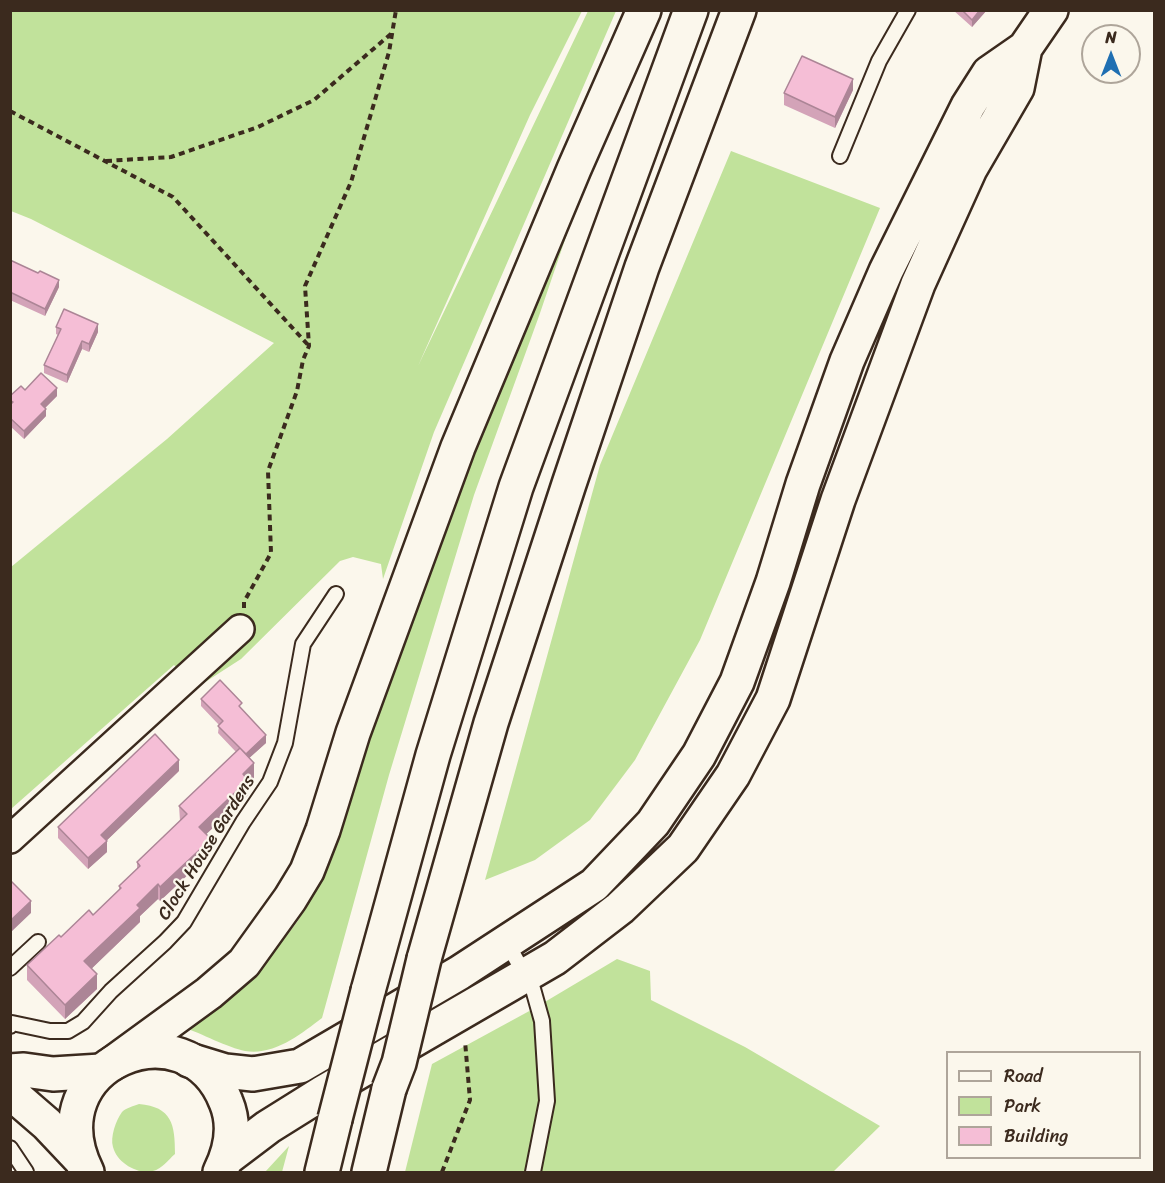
<!DOCTYPE html>
<style>
body{margin:0}
#map{position:relative;width:1165px;height:1183px;overflow:hidden;background:#fbf7ec;font-family:Sriracha,sans-serif}
canvas{display:block}
.frame{position:absolute;inset:0;border:12px solid #3b2a1e;pointer-events:none}
.legend{position:absolute;left:946px;top:1051px;width:195px;height:108px;box-sizing:border-box;background:#fbf7ec;border:2px solid #aea59a;margin:0;padding:8px 10px;list-style:none;font-size:18px;color:#3b2a1e}
.legend li{display:flex;align-items:center;gap:12px;height:30px}
.legend b{width:30px;border:2px solid #aea59a}
.north{position:absolute;left:1081px;top:24px;width:60px;height:60px;box-sizing:border-box;background:#fbf7ec;border:2px solid #aea59a;border-radius:50%;rotate:0deg;font-size:16px;font-weight:700;line-height:24px;text-align:center;color:#3b2a1e}
.north::after{content:'';display:block;margin:auto;width:21px;height:27px;background:#1f6fb2;clip-path:polygon(50% 0,100% 100%,50% 72%,0 100%)}
</style>
<div id="map">
<canvas width="1165" height="1183"></canvas>
<div class="frame"></div>
<ul class="legend">
<li><b style="height:8px;background:#fbf7ec"></b>Road</li>
<li><b style="height:16px;background:#c1e29b"></b>Park</li>
<li><b style="height:16px;background:#f5bed6"></b>Building</li>
</ul>
<div class="north">N</div>
</div>
<script>
const context = document.querySelector('canvas').getContext('2d');
context.lineJoin = 'round';
function fillPath(path, color) { context.fillStyle = color; context.fill(path, 'evenodd'); }
function strokePath(path, color, width, dash) { context.strokeStyle = color; context.lineWidth = width; context.lineCap = dash ? 'butt' : 'round'; context.setLineDash(dash || []); context.stroke(path); }
function write(font, color, halo, rows, align = 'center') {
  context.font = font + ' Sriracha,sans-serif'; context.lineWidth = 4.5; context.setLineDash([]); context.textBaseline = 'middle'; context.strokeStyle = halo; context.fillStyle = color; for (const [text, x, y, turn = 0] of rows) {
    context.save(); context.translate(x, y); context.rotate((+turn || 0) * Math.PI / 180); context.textAlign = isNaN(turn) ? turn : align; if (halo) context.strokeText(text, 0, 0); context.fillText(text, 0, 0); context.restore();
  }
}
fillPath(new Path2D(`
 M11 11H582L530 115 418 366 588 11H616L434 432 383 579 381 564 353 557 340 561 241 659 196 688 174 665 11 809V567L167 439 274 343 31 219 11 211Z
 M731 151 880 208 700 640 635 760 590 820 535 860 485 880 600 465Z
 M583 187 539 316 474 495 389 775 322 1018C301 1034 274 1056 245 1051 229 1048 200 1033 183 1027L250 969 256 975 297 922 313 896 456 489Z
 M617 959 650 971 651 1000 745 1047 880 1126 833 1172H405L432 1064 533 1009Z
 M139 1104C172 1107 175 1124 175 1154 168 1160 162 1169 153 1171 138 1175 117 1163 113 1147 110 1137 116 1120 122 1112 126 1108 134 1106 139 1104Z
 M289 1146 282 1172H265Z`), '#c1e29b');
const service = new Path2D(`
 M840 156 879 61 908 10
 M507 943 533 989 542 1021 547 1101 533 1172
 M10 968 38 942
 M10 1026 12 1023 50 1031H68L83 1022 111 991 165 942 184 922 243 822 270 782 285 743 303 644 336 594
 M10 1148 26 1172`);
const minor = new Path2D(`
 M10 839 240 629`);
const secondary = new Path2D(`
 M189 1060 225 1071 253 1074 300 1066 459 973 594 885 653 823 699 755 737 682 773 582 803 484 847 361 886 271 968 106 989 73 1025 48 1051 10
 M10 1071 24 1070 53 1074 101 1071
 M10 1092 47 1124 81 1160
 M227 1158 268 1127 324 1092 555 958 620 908 683 848 733 775 773 699 838 500 918 284 970 169 1017 88 1025 48`);
const primary = new Path2D(`
 M87 1172C33 1063 187 1002 226 1102 236 1126 231 1150 220 1172`);
const motorway = new Path2D(`
 M424 959 491 723 569 484 642 267 739 10
 M368 991 433 755 516 487 691 10
 M113 1063 209 993 244 963 290 899 307 871 323 830 353 733 458 447 574 169 644 10
 M322 1172 335 1119
 M369 1172 389 1089`);
strokePath(service, '#3b2a1e', 18);
strokePath(minor, '#3b2a1e', 32);
strokePath(secondary, '#3b2a1e', 38);
strokePath(primary, '#3b2a1e', 38);
strokePath(motorway, '#3b2a1e', 38);
strokePath(new Path2D(`
 M10 111 173 197 309 346
 M106 161 171 157 258 127 314 100 392 33
 M244 608V602L271 553 268 471 297 391 303 360 309 346 305 286 351 182 389 52 396 10
 M442 1172 470 1100 465 1041`), '#3b2a1e', 4, [6, 4.5]);
strokePath(service, '#fbf7ec', 14);
strokePath(minor, '#fbf7ec', 27);
strokePath(secondary, '#fbf7ec', 33);
strokePath(primary, '#fbf7ec', 33);
strokePath(motorway, '#fbf7ec', 33);
const motorwayBridge = new Path2D(`
 M389 1089 399 1063 424 959
 M335 1119 368 991`);
strokePath(motorwayBridge, '#3b2a1e', 38, []);
strokePath(motorwayBridge, '#fbf7ec', 33);
fillPath(new Path2D(`
 M953 10H987L972 27Z
 M853 90 835 128 784 105V93Z
 M10 260 59 287 45 316 10 300Z
 M56 327 98 332 89 352 82 349 67 383 44 373V365L58 335 56 334Z
 M25 390 57 396 45 408 46 416 24 439 10 426V396Z
 M201 699 242 710 266 743 249 758 254 778 248 784V795L206 834 211 853 160 901 158 899 140 916V922L91 969 97 989 65 1019 27 980V965L61 937 93 915 119 890V886L137 869V862L180 821 179 806 236 752 218 733 219 725 201 706Z
 M179 771 107 840V852L88 869 58 838V827Z`), '#d3a3b8');
fillPath(new Path2D(`
 M980 10H987L972 27V20Z
 M853 79V90L835 128V117Z
 M59 280V287L45 316V309Z
 M98 324V332L89 352V344Z
 M82 341V349L67 383V375Z
 M57 388V396L41 412V404Z
 M46 409V416L24 439V431Z
 M266 735V743L246 761V754Z
 M179 760V771L101 846V835Z
 M254 763V778L248 784V795L199 841V827L243 774Z
 M211 839V853L160 901V887Z
 M107 841V852L88 869V858Z
 M158 884V899L140 916V922L84 976V961L137 905Z
 M31 901V913L10 933V921Z
 M97 974V989L65 1019V1005Z`), '#ac8596');
const building = new Path2D(`
 M962 10H980L972 20Z
 M802 56 853 79 835 117 784 93Z
 M10 260 38 273 40 271 59 280 45 309 10 292Z
 M64 309 98 324 89 344 82 341 67 375 44 365 61 329 56 327Z
 M41 373 57 388 41 404 46 409 24 431 10 418V405L13 402 10 400V396L21 386 25 390Z
 M220 680 242 703 239 706 266 735 246 754 218 726 223 721 201 699Z
 M155 734 179 760 101 835 107 841 88 858 58 827Z
 M240 748 254 763 243 774 248 780 199 827 211 839 160 887 158 884 137 905 140 908 84 961 97 974 65 1005 27 965 59 935 61 937 89 910 93 915 121 888 119 886 140 866 137 862 187 814 179 806Z
 M10 880 31 901 10 921Z`);
fillPath(building, '#f5bed6');
strokePath(building, '#ac8596', 1.5);
write('18px', '#3b2a1e', '#fbf7ec', [
 ["Clock House Gardens",207,848,-58]
]);
</script>
